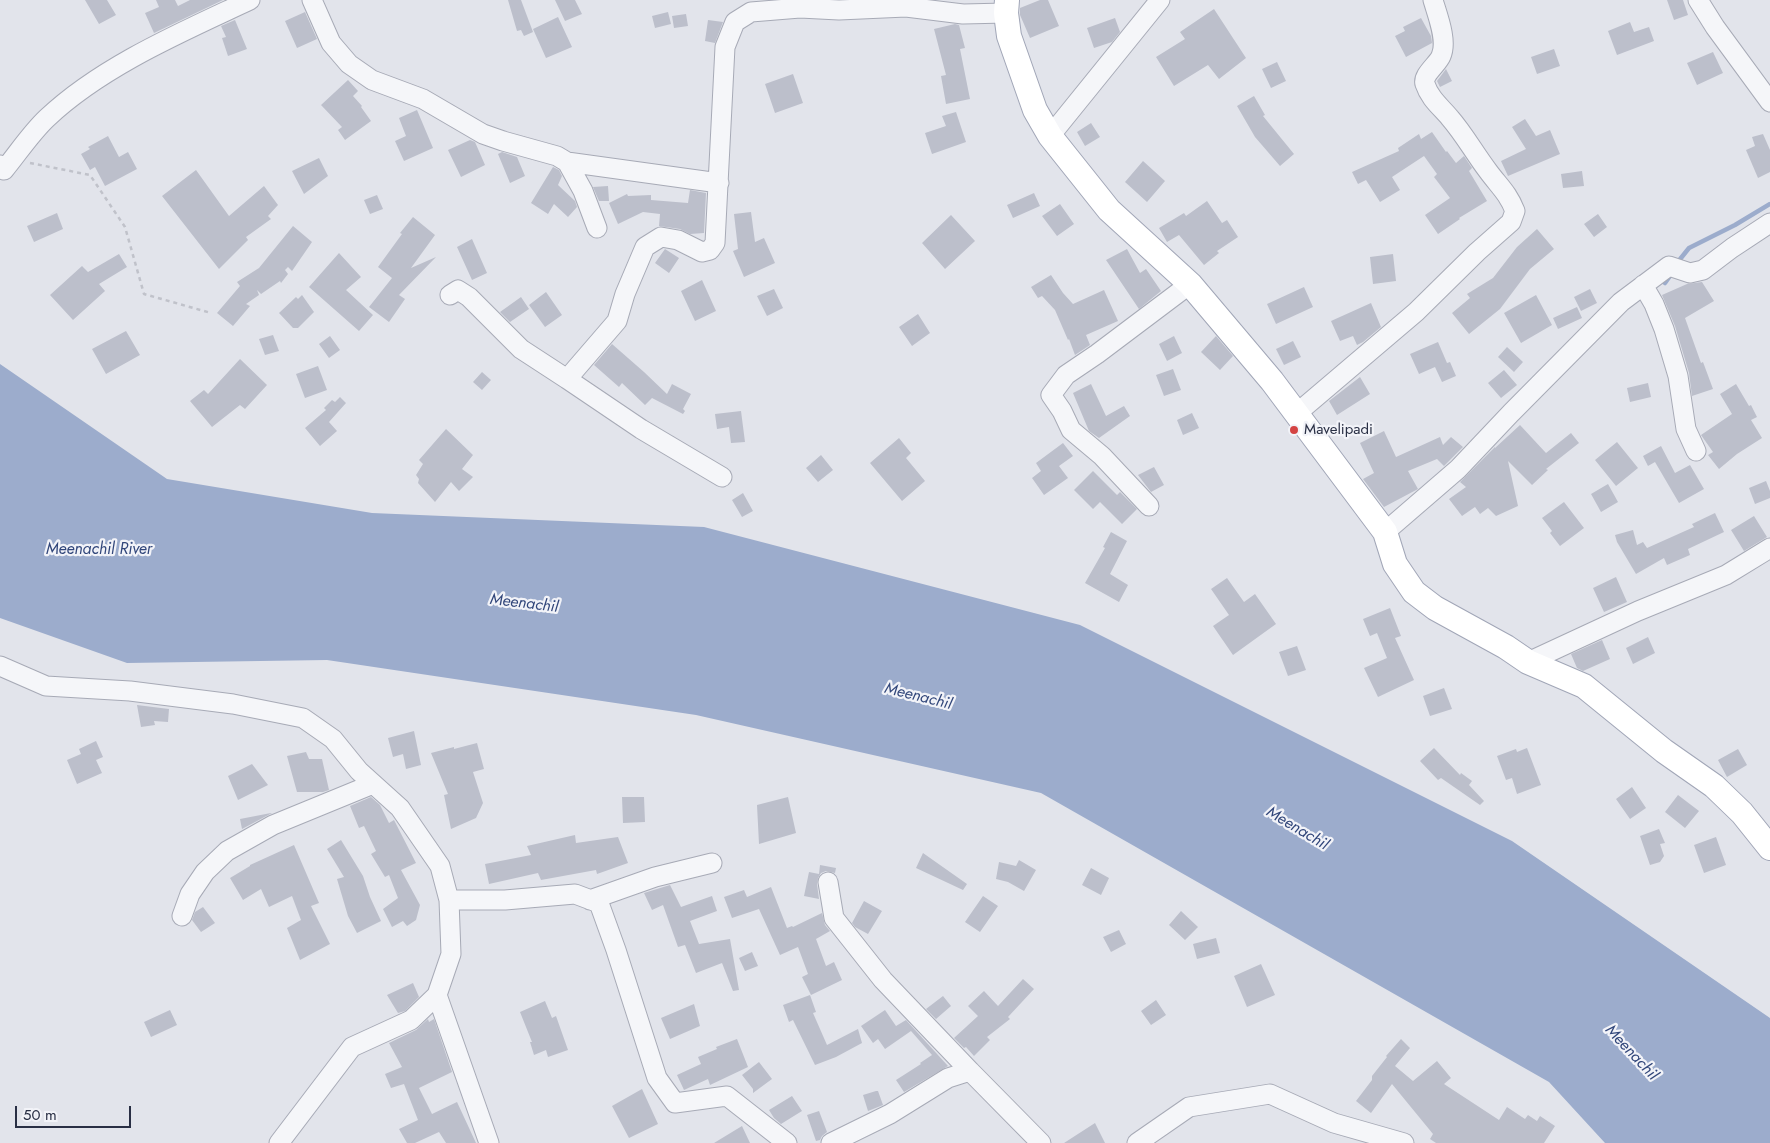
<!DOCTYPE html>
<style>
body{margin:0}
#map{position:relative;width:1770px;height:1143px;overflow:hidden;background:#e2e4eb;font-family:Jost,sans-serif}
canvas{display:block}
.scale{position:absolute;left:15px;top:1106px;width:116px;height:22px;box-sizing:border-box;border:2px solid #292f44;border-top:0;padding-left:6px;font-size:15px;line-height:18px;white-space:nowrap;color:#292f44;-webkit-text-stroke:4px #f2f3f8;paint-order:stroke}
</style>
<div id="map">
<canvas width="1770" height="1143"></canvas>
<div class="scale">50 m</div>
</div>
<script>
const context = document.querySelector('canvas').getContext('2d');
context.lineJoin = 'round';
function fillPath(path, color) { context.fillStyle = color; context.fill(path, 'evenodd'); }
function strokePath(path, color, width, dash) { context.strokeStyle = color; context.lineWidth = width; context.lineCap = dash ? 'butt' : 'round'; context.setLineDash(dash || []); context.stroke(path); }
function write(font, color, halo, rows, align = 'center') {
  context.font = font + ' Jost,sans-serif'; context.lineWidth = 4.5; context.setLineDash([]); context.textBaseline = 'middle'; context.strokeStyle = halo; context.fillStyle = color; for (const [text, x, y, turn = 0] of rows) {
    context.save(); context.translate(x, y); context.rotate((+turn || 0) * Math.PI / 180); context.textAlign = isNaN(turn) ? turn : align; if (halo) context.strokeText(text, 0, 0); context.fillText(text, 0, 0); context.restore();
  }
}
fillPath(new Path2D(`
 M0 364 167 479 372 513 704 527 1080 625 1512 841 1770 1018V1143H1605L1549 1082 1041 793 696 715 327 660 127 663 0 618Z`), '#9caccc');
strokePath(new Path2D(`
 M1677 263 1689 248 1735 225 1770 204
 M1665 283 1670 276`), '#9caccc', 4.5);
fillPath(new Path2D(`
 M85 0H107L116 15 99 24Z
 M156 0H175L178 6 190 0H223L154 33 145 13 159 7Z
 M508 0H521L533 32 524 36 521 30 517 31Z
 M555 0H575L582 14 565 21Z
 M1040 0H1048L1059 26 1030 38 1020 15V8Z
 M1667 0H1683L1688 15 1674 20Z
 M1214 9 1246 58 1219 79 1208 65 1174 86 1156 57 1185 39 1180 32Z
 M305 12 317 39 297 48 285 21Z
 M668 12 671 24 655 28 652 16Z
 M686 14 688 26 674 28 672 16Z
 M558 17 572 47 546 58 533 29Z
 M1115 18 1120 32 1112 42 1094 48 1087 28Z
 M1421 18 1431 36 1432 43 1406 57 1395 36 1405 31 1403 27Z
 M235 20 247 49 228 56 222 38 226 37 221 26Z
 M708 20 723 22 715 43 705 41Z
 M1630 22 1634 32 1649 27 1654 41 1617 55 1608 31Z
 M955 24 959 25 965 48 960 49 970 99 946 104 941 76 946 75 934 29Z
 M1554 49 1560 66 1537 74 1531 57Z
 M1713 52 1723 73 1697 85 1687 63Z
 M1277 62 1286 81 1271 88 1262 69Z
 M1446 69 1452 81 1440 87 1437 81Z
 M793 74 803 103 775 113 765 84Z
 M348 80 358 91 353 96 362 106 361 107 371 121 345 140 338 130 342 127 321 105Z
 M1254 96 1265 115 1263 116 1294 154 1280 166 1255 137 1237 106Z
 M417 110 433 148 404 161 395 141 406 136 399 118Z
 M956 112 966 142 932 154 925 133 946 126 942 116Z
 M1525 119 1536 136 1550 130 1560 154 1508 176 1501 161 1526 149 1512 127Z
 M1091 123 1100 137 1085 146 1077 132Z
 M1432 132 1446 152 1447 151 1456 163 1464 156 1472 168 1469 171 1487 201 1459 218 1460 219 1438 234 1425 215 1450 198 1434 177 1437 174 1424 156 1392 177 1400 190 1380 202 1366 180 1358 184 1352 172 1399 151 1398 148 1419 134 1421 139Z
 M1763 134 1770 150V172L1758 178 1746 150 1755 146 1752 137Z
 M108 136 119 157 128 152 137 169 105 186 95 167 90 170 81 154 90 149 88 147Z
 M470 140 475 142 485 165 461 177 448 150Z
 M502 152 517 157 525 176 510 183 498 154Z
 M319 158 328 176 304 194 292 171Z
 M1143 161 1165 181 1147 202 1125 182Z
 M553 167 559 170 562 176 558 185 575 201 577 207 568 217 554 204 548 214 531 203Z
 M196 170 229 216 264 186 278 205 268 216 271 219 246 237 248 240 219 269 162 196Z
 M1582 171 1584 186 1563 188 1561 174Z
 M608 186 609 201H599L593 187Z
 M690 190 706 193 704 233 690 234 680 229 659 226 660 214 643 212 618 224 609 203 627 194 628 196 651 195V200L688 203Z
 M1034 193 1040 206 1013 218 1007 205Z
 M377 195 383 209 370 214 364 200Z
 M1207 201 1222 223 1227 220 1238 237 1217 251 1219 253 1204 265 1179 235 1167 242 1159 228 1184 213 1186 216Z
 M1060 204 1074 224 1057 236 1042 216Z
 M751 212 755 242 764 238 775 263 744 277 733 251 738 249 734 214Z
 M57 213 63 229 34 242 27 226Z
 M1598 214 1607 227 1594 237 1584 224Z
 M951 215 975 241 945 269 922 243Z
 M413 217 435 235 411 268 436 257 399 295 405 299 389 322 369 307 392 278 378 267 402 234 400 233Z
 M293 226 312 242 292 271 288 267 285 270 288 274 281 283 280 281 261 294 257 290 259 295 246 304 250 306 233 326 217 313 240 286 237 282 259 268Z
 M1537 229 1554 249 1530 269 1500 309 1469 334 1452 313 1470 298 1467 294 1493 278 1517 247Z
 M472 239 487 273 472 280 457 247Z
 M665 249 679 258 669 273 655 263Z
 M1127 249 1140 273 1146 269 1161 291 1139 309 1106 260Z
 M339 253 361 277 346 290 373 315 359 331 309 287Z
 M119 254 127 267 99 284 105 291 73 320 50 295 82 266 88 272Z
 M1393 254 1396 281 1373 284 1370 257Z
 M1051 275 1063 293 1073 304 1104 290 1118 321 1086 335 1090 345 1075 355 1069 339 1068 340 1055 310 1042 296 1038 298 1031 287Z
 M702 280 716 311 695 321 681 291Z
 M1702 282 1714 301 1685 318 1701 363 1703 362 1713 389 1692 396 1689 373 1675 326 1662 295 1687 284Z
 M1304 287 1313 307 1276 324 1267 304Z
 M774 289 783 308 767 316 757 296Z
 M1590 289 1597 303 1581 311 1574 297Z
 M546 292 562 315 545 327 529 305Z
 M302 295 314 312 298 328H293L279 313 296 297 298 299Z
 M1536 295 1552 325 1521 343 1504 313Z
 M521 297 529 309 510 322 500 312Z
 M1371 303 1381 327 1363 342 1357 345 1353 336 1340 341 1331 321Z
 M1577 307 1582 318 1558 329 1553 318Z
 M918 314 930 333 912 346 899 327Z
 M126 331 140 355 106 374 92 349Z
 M273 335 279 351 265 355 259 339Z
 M330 336 340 350 329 358 319 344Z
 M1174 336 1182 353 1167 361 1159 344Z
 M1216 336 1233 356 1220 370 1201 352Z
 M1293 341 1301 357 1284 365 1276 349Z
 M1438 342 1447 363 1450 362 1456 376 1442 382 1435 367 1419 374 1410 354Z
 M612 344 644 372 667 394 672 384 691 394 683 409 685 411 683 414 652 398 645 405 622 383 619 387 594 365Z
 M1507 347 1523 362 1514 372 1498 357Z
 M240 359 267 385 245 409 240 405 212 427 190 401 204 390 208 394Z
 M318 366 327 390 305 398 296 374Z
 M1173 369 1181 390 1164 396 1156 375Z
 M1504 370 1517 385 1501 398 1488 383Z
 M482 372 491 380 482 390 473 382Z
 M1360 377 1370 394 1337 415 1329 401Z
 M1648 383 1651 397 1630 402 1627 388Z
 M1091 384 1106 416 1124 406 1130 416 1099 438 1089 431 1073 393Z
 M1736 384 1749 406 1751 405 1757 417 1751 420 1762 438 1737 454 1719 469 1708 455 1713 452 1701 435 1732 414 1720 394Z
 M340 397 346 403 329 422 337 431 320 446 305 428 326 410 324 408 332 400 335 402Z
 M741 411 745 442 731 443 729 427 717 429 715 414Z
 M1192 413 1199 428 1183 435 1177 420Z
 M1520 425 1546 453 1571 433 1579 443 1546 469 1548 470 1532 485 1508 461 1518 506 1496 516 1488 508 1480 514 1475 507 1462 516 1449 499 1466 487 1460 482 1495 447V448Z
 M446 429 473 455 462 469 473 477 459 491 451 482 435 502 418 483 419 479 416 475 423 464 419 460Z
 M1384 431 1396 457 1440 437 1443 445 1451 437 1463 447 1444 466 1437 459 1408 471 1418 489 1384 507 1363 479 1374 473 1360 443Z
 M899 438 911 453 906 458 925 481 902 501 870 463Z
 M1617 442 1638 468 1616 486 1595 460Z
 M1063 443 1073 456 1059 466 1068 478 1044 495 1032 478 1041 471 1036 463Z
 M1661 446 1675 473 1690 465 1704 489 1679 503 1655 462 1648 466 1643 456Z
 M821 455 833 470 818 482 806 468Z
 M1154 467 1164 485 1151 492 1138 475Z
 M1093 471 1117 495 1120 492 1137 509 1122 524 1100 502 1093 509 1074 490Z
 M1766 481 1770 491V498L1755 504 1749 488Z
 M1608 484 1618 502 1601 512 1591 494Z
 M743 493 753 511 742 517 732 500Z
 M1564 502 1584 528 1560 546 1550 533 1552 531 1542 518Z
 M1715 513 1724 532 1688 549 1690 555 1667 565 1664 558 1636 574 1617 542 1615 535 1633 530 1637 545 1643 542 1647 548 1694 527 1692 524Z
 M1754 516 1767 537 1744 551 1731 530Z
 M1111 532 1127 541 1110 574 1128 585 1119 602 1085 583 1105 548 1103 547Z
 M1616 577 1627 602 1604 612 1593 588Z
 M1227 578 1244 602 1255 594 1276 624 1233 655 1213 626 1229 615 1211 589Z
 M1390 608 1401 636 1395 638 1414 680 1378 697 1364 668 1387 658 1377 633 1370 636 1363 619Z
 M1648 637 1655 653 1633 664 1626 648Z
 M1602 640 1610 659 1583 671 1577 668 1571 654Z
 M1297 646 1306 670 1288 676 1279 652Z
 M1444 688 1452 709 1430 716 1423 696Z
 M137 705 169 709 168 722 154 721 155 725 141 727Z
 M414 731 421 765 406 769 403 754 393 757 388 738Z
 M96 741 103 757 96 760 102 773 77 784 67 760 81 754 79 749Z
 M477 743 484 769 473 772 483 803 476 818 451 829 444 795 448 794 431 753 454 747V749Z
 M1434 748 1460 775 1461 773 1472 781 1469 785 1484 801 1480 805 1441 778 1438 780 1420 761Z
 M1527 748 1541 785 1517 794 1512 778 1506 780 1497 756 1516 749 1517 752Z
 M1738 749 1747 765 1727 777 1718 760Z
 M306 752 309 759H322L329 790 323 792H297L287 756Z
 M252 764 268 785 238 800 228 776Z
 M1632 787 1646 808 1630 819 1616 799Z
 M1678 795 1699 811 1685 828 1665 812Z
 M371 797 380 805 389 823 394 820 416 863 401 870 420 905 416 920 407 926 403 921 392 927 383 909 398 898 389 875 385 877 371 854 376 851 364 826 359 828 350 806Z
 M622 797H644L645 822 623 823Z
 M788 797 796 833 759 844 757 805Z
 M271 813H272L242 829 240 819Z
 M1659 829 1665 843 1660 844 1664 856 1660 862 1650 865 1640 836Z
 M575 835 576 843 618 837 628 863 597 874 596 870 541 880 538 873 489 884 485 864 531 855 527 846Z
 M1716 837 1726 865 1704 873 1694 845Z
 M341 840 363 876 370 897 381 921 357 933 348 916 337 879 344 877 327 849Z
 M294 845 319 903 311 906 330 944 300 960 287 928 301 920 292 896 269 907 261 889 243 900 230 878 250 866V865Z
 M923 853 967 884 963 890 916 868Z
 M1019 860 1036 870 1024 891 1008 882 996 879 999 862 1016 866Z
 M820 865 836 868 835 873 826 871 821 873 818 878 817 884 819 899 804 896 809 872 819 874Z
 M1091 868 1109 878 1101 895 1082 885Z
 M670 885 681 907 712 896 717 911 690 921 699 944 730 939 739 990 733 991 722 963 696 973 685 945 678 947 663 905 652 910 644 893Z
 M771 887 787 928 792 926 793 927 822 913 825 925 830 931 816 939 826 966 834 962 842 980 811 995 802 977 808 974 798 947 780 955 759 909 732 918 724 897 744 890 747 897Z
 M983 896 998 906 980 932 965 922Z
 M864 901 882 911 868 934 855 927 852 923Z
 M203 907 215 923 201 932 192 920 195 912Z
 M1181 911 1198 927 1185 940 1169 925Z
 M1119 930 1126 944 1111 952 1103 937Z
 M1216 938 1220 953 1197 959 1193 944Z
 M752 952 758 966 745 971 739 958Z
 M1261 964 1275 995 1247 1007 1234 976Z
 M1023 979 1034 989 1008 1017 1010 1019 987 1037 990 1040 974 1056 966 1047 964 1048 954 1038 978 1016 968 1006 984 991 998 1006Z
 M413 983 419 997 405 1011 398 1013 387 995Z
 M810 995 816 1012 813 1013 827 1045 858 1029 862 1043 836 1057 815 1065 793 1020 789 1022 783 1005Z
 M943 996 951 1006 936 1019 926 1009Z
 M1156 1000 1166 1015 1151 1025 1141 1011Z
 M545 1001 552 1018 556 1016 568 1050 548 1057 546 1050 534 1055 530 1042H532L520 1012Z
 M694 1004 700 1026 670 1039 661 1018Z
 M170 1010 177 1025 151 1037 144 1022Z
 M885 1010 896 1026 906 1020 948 1066 904 1092 896 1080 921 1064 920 1063 932 1055 911 1031 885 1049 878 1039 873 1043 861 1026Z
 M428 1019 429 1022 434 1019 452 1072 419 1088 432 1114 457 1102 476 1143H446L439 1132 415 1143H407L399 1129 418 1120 404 1084 391 1088 385 1074 402 1067 389 1043 416 1030Z
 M737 1039 748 1067 710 1085 708 1079 684 1090 677 1075 701 1064 698 1057 717 1049 716 1047Z
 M1401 1039 1410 1048 1395 1066 1413 1081 1437 1061 1451 1078 1444 1084 1499 1120 1507 1107 1525 1119 1528 1115 1537 1121 1540 1116 1555 1126 1544 1143H1436L1430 1139 1433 1134 1392 1084 1371 1113 1356 1101 1372 1080V1076L1387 1057 1386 1056Z
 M759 1062 772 1079 753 1093V1089L742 1075Z
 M642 1089 658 1124 629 1138 612 1106Z
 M876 1091H878L883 1105 868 1111 863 1095Z
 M792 1096 802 1111 781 1124 774 1118 769 1110Z
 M819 1111 827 1132 822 1136 820 1140 816 1141 807 1115Z
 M1095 1123 1105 1143H1064Z
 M742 1126 750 1143H714Z`), '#bcbfcb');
const minor = new Path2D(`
 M312 0 331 43 349 64 372 80 423 99 483 134 503 141 557 156 567 162 583 191 597 228
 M1698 0 1715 27 1770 102
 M1050 136 1160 0
 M567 162 719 183
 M0 165 4 170C18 153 31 133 47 118 102 66 182 32 250 0
 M1643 285 1654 304 1664 329 1678 376 1686 429 1696 451
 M450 295 458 290 469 297 521 349 567 379
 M1296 414 1416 312 1477 252 1511 222 1515 211C1508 193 1499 186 1488 171 1475 154 1464 134 1450 118 1441 107 1430 99 1425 84 1422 75 1438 64 1441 56 1448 41 1437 14 1433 0
 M722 477 641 429 567 379 617 321 625 294 645 247 661 237 678 240 702 252 710 250 715 243 725 47 735 22 751 12 800 8 839 10 906 7 963 14 1006 13
 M1149 506 1102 456 1071 430 1062 411 1051 395 1066 375 1097 354 1190 284
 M1385 532 1458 469 1511 413 1621 302 1669 266 1690 273 1703 270 1732 248 1770 223
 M1528 662 1638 611 1726 575 1770 548
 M0 666 46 686 130 691 233 704 303 718 333 739 359 771 400 808 440 866 449 900H505L575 894 599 903 616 950 657 1078 675 1103 727 1096 787 1143
 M828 882 834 918 883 980 970 1071
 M590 900 655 877 712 863
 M182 916 190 894 205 872 227 851 273 825 373 784
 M437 995 489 1143
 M279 1143 352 1047 411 1020 437 995 451 954 449 900
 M831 1143 890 1114 948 1078 970 1071 1041 1143
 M1137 1143 1189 1107 1270 1094 1334 1123 1404 1143`);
const major = new Path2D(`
 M1007 0 1006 13 1009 36 1035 110 1050 136 1109 210 1190 284 1272 381 1385 532 1395 564 1414 592 1435 608 1506 647 1528 662 1584 686 1664 751 1714 786 1742 813 1770 848`);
strokePath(minor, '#a7aab6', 21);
strokePath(major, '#a1a6b7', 26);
strokePath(new Path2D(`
 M30 163 90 175 125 227 144 294 211 313`), '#c0c2ca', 2.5, [4, 4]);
strokePath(minor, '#f5f6f9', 19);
strokePath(major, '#fff', 24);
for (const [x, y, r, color] of [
 [1294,430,5,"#d44443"]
]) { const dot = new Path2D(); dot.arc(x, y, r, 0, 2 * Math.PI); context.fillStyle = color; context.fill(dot); strokePath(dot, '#f2f3f8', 2); }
write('15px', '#292f44', '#f2f3f8', [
 ["Mavelipadi",1304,430]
], 'left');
write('italic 16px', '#31467a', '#f2f3f8', [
 ["Meenachil River",99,550],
 ["Meenachil",524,604,7],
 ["Meenachil",918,697,14],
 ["Meenachil",1297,829,31],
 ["Meenachil",1631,1053,47]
]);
</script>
